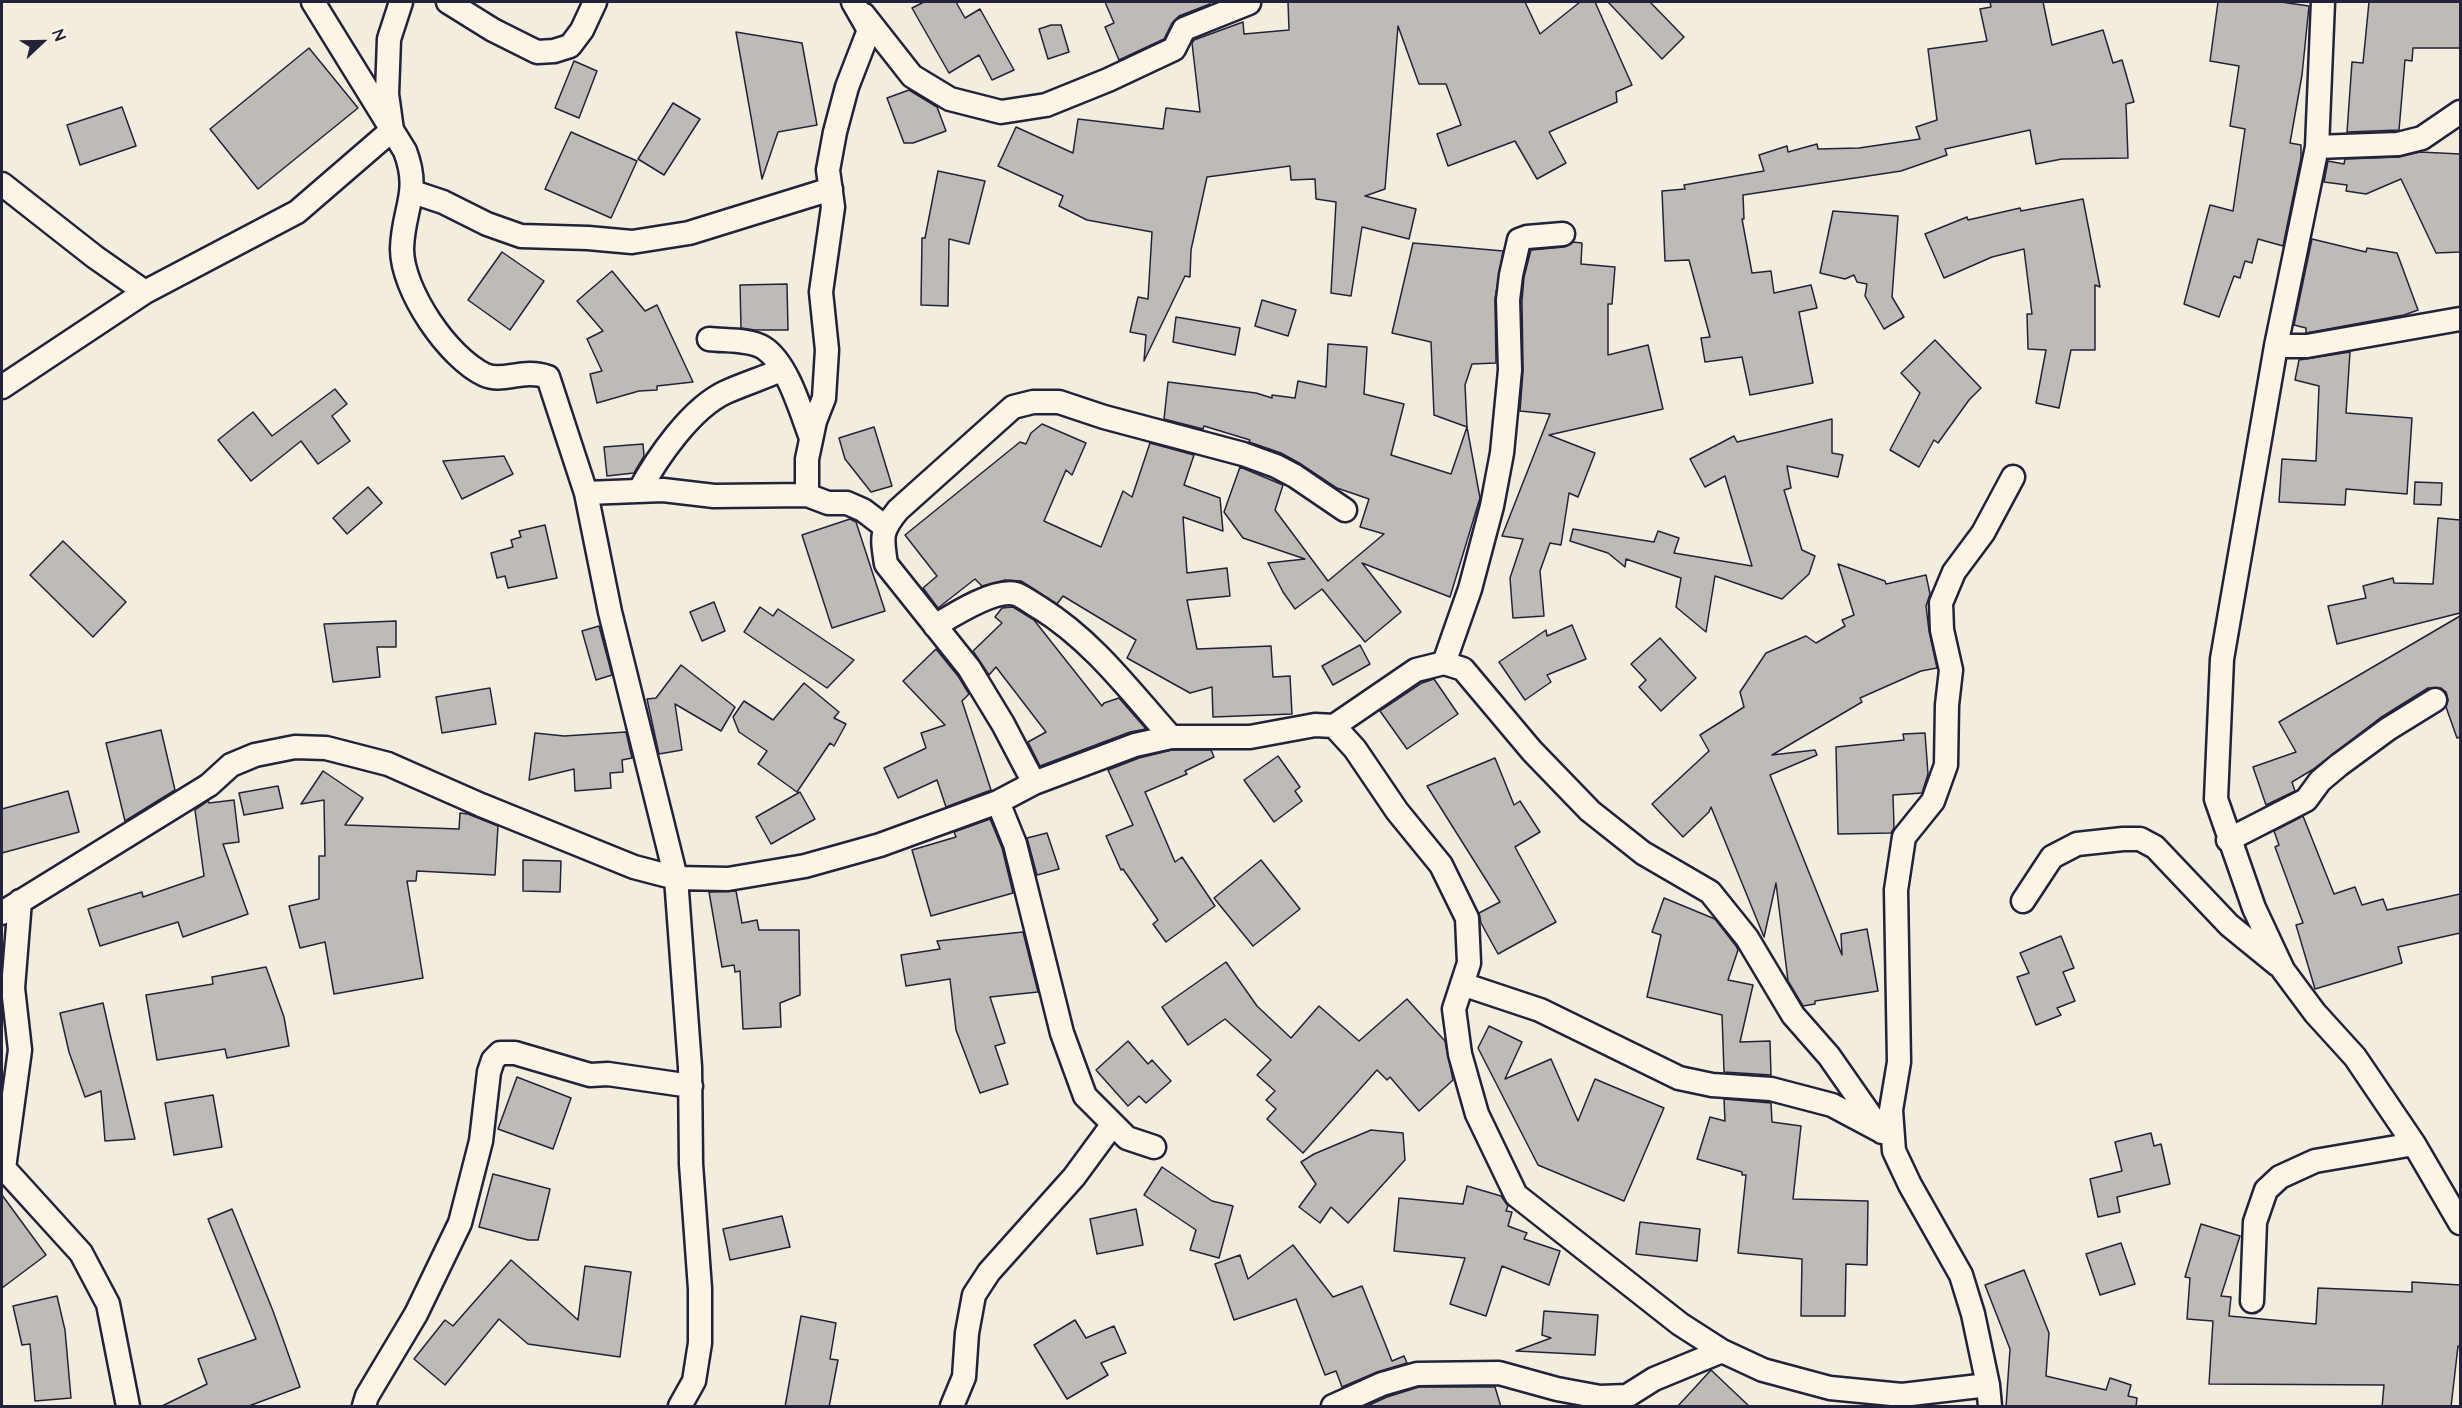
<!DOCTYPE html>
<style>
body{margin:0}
#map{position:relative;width:2462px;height:1408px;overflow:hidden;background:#f3edde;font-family:"Architects Daughter",sans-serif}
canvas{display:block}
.frame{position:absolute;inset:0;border:3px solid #22223b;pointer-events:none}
.north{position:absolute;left:12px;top:12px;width:60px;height:60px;-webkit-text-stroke:4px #fcf5e5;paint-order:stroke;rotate:68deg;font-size:16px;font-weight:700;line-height:24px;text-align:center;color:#22223b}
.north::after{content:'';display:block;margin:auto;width:21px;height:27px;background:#22223b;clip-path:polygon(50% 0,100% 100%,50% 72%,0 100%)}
</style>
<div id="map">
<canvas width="2462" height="1408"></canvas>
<div class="frame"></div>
<div class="north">N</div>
</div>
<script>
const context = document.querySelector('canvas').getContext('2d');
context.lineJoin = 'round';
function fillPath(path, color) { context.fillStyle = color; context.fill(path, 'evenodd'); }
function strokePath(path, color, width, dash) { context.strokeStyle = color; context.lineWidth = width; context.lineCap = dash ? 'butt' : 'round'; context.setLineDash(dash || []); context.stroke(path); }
const building = new Path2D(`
 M924 2H956L965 18 980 9 1014 70 992 80 979 55 949 73 912 8Z
 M1105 2H1209L1210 4 1179 16 1172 23 1164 39 1119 60 1105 27 1114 23Z
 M1288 2H1525L1540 34 1580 2H1595L1632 85 1616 92 1617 102 1549 132 1566 163 1537 179 1515 141 1448 166 1437 134 1461 125 1446 84H1419L1398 26 1385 189 1365 196 1416 209 1409 239 1362 227 1351 296 1331 293 1336 202 1316 199 1315 179 1291 180 1290 166 1207 177 1191 250 1190 277 1185 276 1144 361 1146 335 1130 332 1138 297 1148 299 1152 232 1087 220 1059 206 1063 196 998 166 1016 127 1073 153 1078 119 1163 129 1166 108 1200 112 1192 43 1194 40 1243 22 1244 34 1289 30Z
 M1608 2H1650L1684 37 1662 59Z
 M1990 2H2043L2052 45 2103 30 2113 63 2122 60 2134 102 2126 104 2128 158 2062 159 2036 164 2030 130 1945 149 1947 155 1901 171 1743 195 1744 219H1742L1752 273 1771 271 1774 293 1811 285 1817 308 1799 312 1813 383 1750 395 1742 357 1705 362 1701 338 1710 337 1689 260 1665 261 1662 191 1685 189 1684 185 1764 171 1759 155 1787 146 1788 152 1817 144 1818 149 1859 148 1920 139 1916 127 1937 120 1928 49 1987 41 1980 9 1991 7Z
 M2218 2H2281L2309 6 2302 75 2290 143 2301 145V158L2283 246 2258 239 2252 263 2245 261 2240 278 2234 276 2219 317 2184 304 2210 205 2233 211 2245 129 2230 126 2239 66 2210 61Z
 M2369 2H2460V48H2413L2412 61 2405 60 2399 130 2347 132 2352 62 2363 63Z
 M1051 25H1061L1069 52 1048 59 1039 29Z
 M736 32 802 43 817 125 778 132 762 179Z
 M309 48 358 108 258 189 210 129Z
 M574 61 597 71 579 118 555 108Z
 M909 90 937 107 946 131 913 143H904L887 98Z
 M673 103 700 119 664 175 638 159Z
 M122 107 136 146 80 165 67 125Z
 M571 132 637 161 611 218 545 189Z
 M2420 152 2460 154V252L2436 253 2401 179 2366 194 2346 191 2347 185 2324 182 2328 161 2344 164 2345 159 2399 157Z
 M938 171 985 181 969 244 949 239 948 306 921 305 922 238H925Z
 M2083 199 2100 287 2095 285V350H2071L2059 408 2036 403 2046 350 2028 349 2027 314H2032L2024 249 1992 257 1944 278 1925 234 1967 217 1968 220 2020 208 2021 211Z
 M1833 211 1898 216 1892 297 1904 317 1884 329 1865 296 1867 284 1857 282 1854 275 1845 279 1820 273Z
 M2312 239 2366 252 2367 248 2397 253 2418 310 2404 315 2306 333V328L2294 325Z
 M1573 242 1582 243 1581 264 1615 267 1612 304H1608V355L1648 345 1663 409 1549 435 1595 453 1578 497 1569 493 1561 545 1550 543 1540 571 1544 616 1513 618 1510 578 1523 539 1502 536 1550 414 1520 411 1523 371 1522 301 1524 277 1531 250 1564 247Z
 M1413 243 1503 251 1495 299 1496 363 1472 364 1465 385 1467 427 1480 498 1450 597 1362 563 1401 612 1365 642 1322 589 1295 609 1283 592 1268 563 1305 559 1243 538 1224 512 1240 467 1283 485 1275 510 1328 581 1384 534 1360 527 1369 499 1337 488 1301 464 1281 453 1249 442 1250 440 1204 426 1203 429 1164 419 1168 382 1256 393 1272 398V395L1295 398 1298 381 1326 387 1328 344 1367 347 1364 394 1404 404 1391 455 1451 474 1467 427 1434 415 1431 342 1392 333Z
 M502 252 544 281 510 330 468 300Z
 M612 271 645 311 657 305 693 382 657 386V390L639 391 597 403 590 374 602 371 587 339 603 331 577 301Z
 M787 284 788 330H755L741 328 740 285Z
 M1262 300 1296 310 1288 336 1255 326Z
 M1176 317 1240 328 1235 355 1173 342Z
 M1935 340 1981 388 1969 400 1938 443 1934 440 1919 467 1890 450 1920 393 1901 373Z
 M2350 352 2346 413 2412 418 2407 494 2346 489 2345 505 2279 502 2282 459 2316 461 2319 386 2295 380 2299 360Z
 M335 389 347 404 332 416 350 441 318 464 301 441 251 481 218 440 253 412 272 436Z
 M1832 419V453L1843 455 1838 477 1787 466 1791 488 1784 490 1802 550 1815 556 1809 574 1782 599 1715 576 1706 632 1676 607 1681 578 1626 559 1625 567 1608 553 1570 541 1573 529 1654 542 1658 531 1679 538 1674 553 1752 566 1725 476 1705 487 1690 459 1734 436 1737 442Z
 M1042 424 1086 443 1072 475 1066 470 1044 521 1101 547 1123 491 1132 497 1150 443 1194 455 1184 485 1220 498 1223 531 1183 517 1187 573 1227 568 1230 596 1187 600 1197 649 1271 646 1273 677 1290 676 1292 714 1213 717 1212 687 1190 693 1127 658 1136 640 1063 596 1057 604 1021 581 1005 580 982 586 975 579 938 608 923 588 937 576 905 535 1020 442 1026 444 1031 433Z
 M874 427 892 486 871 492 845 459 839 438Z
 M643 444 644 456 634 473 607 476 604 447Z
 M504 456 513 474 462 499 443 461Z
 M2415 482 2442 483 2441 505 2414 504Z
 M368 487 382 503 347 534 333 518Z
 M2438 518 2460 520V613L2337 644 2328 606 2366 598 2363 586 2393 578 2394 583 2433 584Z
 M850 519 856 522 885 611 832 628 802 535Z
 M545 525 557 578 508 588 505 576 497 578 491 553 513 547 511 540 521 537 519 531Z
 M63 541 126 602 93 637 30 575Z
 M1838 564 1885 581 1886 584 1926 575 1930 594 1926 606 1929 631 1937 668 1921 671 1860 698 1862 702 1772 755 1815 750 1817 755 1770 775 1842 955 1841 934 1867 929 1878 991 1815 1001V1004L1803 1006 1788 981 1776 883 1764 937 1711 807 1709 812 1683 837 1652 804 1709 751 1700 735 1744 707 1740 692 1766 653 1806 636 1816 643 1845 626 1842 620 1854 615Z
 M714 602 725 631 702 641 690 612Z
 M760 607 773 616 778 609 854 660 827 688 744 632Z
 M1013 607 1034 620 1102 706 1104 703 1119 698 1146 729 1130 732 1040 766 1028 742 1046 732 996 667 989 675 973 651 1002 623 995 617 1002 608Z
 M2460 616V737L2457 738 2446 707 2448 700 2446 692 2441 688H2428L2380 718 2312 770 2292 782 2295 791 2266 805 2253 767 2296 752 2279 722Z
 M396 621V647H377L380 677 333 682 324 624Z
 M1572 625 1586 659 1547 675 1551 682 1525 700 1499 662 1546 630 1547 636Z
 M599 626 612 675 596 680 582 631Z
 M1660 638 1696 678 1661 711 1639 687 1646 680 1631 664Z
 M1360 645 1370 664 1333 685 1322 666Z
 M936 649 958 676 969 694 962 701 991 790 946 807 937 780 898 798 884 768 926 748 921 733 945 725 903 681Z
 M681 665 735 707 721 731 675 704 682 750 659 754 647 699 656 698Z
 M1434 679 1458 714 1407 749 1380 711 1422 683Z
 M804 683 839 712 834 718 846 724 834 746 830 743 797 792 758 764 767 751 739 732 733 717 744 701 773 720Z
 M490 688 496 724 442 733 436 697Z
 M161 730 175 790 125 821 106 743Z
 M626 732 632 758 622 760 623 772 610 773 611 788 575 791 574 769 529 780 535 733 564 736Z
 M1925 733 1928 774 1922 793 1893 795 1894 828 1891 833 1838 834 1836 747 1904 740 1903 734Z
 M1172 750H1211L1214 757 1185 771 1187 774 1145 792 1175 862 1182 857 1215 906 1166 942 1153 924 1158 920 1123 869 1121 870 1106 836 1133 825 1108 770 1139 758Z
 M1278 756 1300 787 1295 791 1302 801 1274 822 1244 780Z
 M1495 758 1514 805 1520 801 1540 832 1515 847 1556 922 1498 954 1481 923 1479 913 1500 902 1427 786Z
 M323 771 363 798 345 825 459 829 460 813 468 814 498 826 495 875 417 871 416 881H407L423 978 334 994 325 942 300 948 289 906 319 899V856H325L324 800 301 804Z
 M278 786 283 808 244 815 239 793Z
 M68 791 79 832 2 853V809Z
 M800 792 815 819 771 844 756 817Z
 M234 800 239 842 223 844 248 914 183 937 178 922 100 946 88 909 142 892 143 897 204 876 195 810 208 801 209 803Z
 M2303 816 2334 894 2355 887 2362 905 2383 899 2387 910 2460 894V933L2398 947 2402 963 2315 989 2296 925 2303 923 2275 847 2279 845 2274 831Z
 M990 819 1002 848 1013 893 931 916 912 850 956 837 954 832Z
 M1047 833 1059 869 1037 875 1027 838Z
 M523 860 561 861 560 892 523 891Z
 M1261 860 1300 909 1253 946 1214 898Z
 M736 891 742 923 757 920 759 930H799L800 995 780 1003 781 1027 743 1029 740 971 735 972 734 965 722 967 709 892Z
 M1664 898 1715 919 1736 946 1738 950 1728 980 1753 985 1740 1042 1770 1041 1771 1075 1724 1072 1722 1015 1647 997 1661 935 1652 932Z
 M1023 932 1038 992 990 997 1005 1043 995 1046 1008 1084 980 1093 956 1030 950 979 906 986 901 955 940 949 937 941Z
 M2061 936 2074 968 2063 972 2075 1001 2057 1008 2061 1015 2036 1025 2017 977 2029 973 2020 953Z
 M1226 962 1257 1006 1291 1038 1319 1006 1359 1041 1407 999 1445 1041 1453 1080 1419 1111 1390 1077 1387 1080 1377 1070 1303 1153 1267 1119 1276 1109 1266 1100 1275 1091 1257 1075 1271 1060 1225 1019 1188 1045 1162 1007Z
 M266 967 284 1017 289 1046 227 1058 225 1049 157 1060 146 995 213 984 212 977Z
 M103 1003 110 1034 135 1139 105 1141 101 1091 85 1097 69 1052 60 1013Z
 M1489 1026 1522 1042 1505 1079 1551 1059 1578 1121 1595 1079 1664 1108 1624 1201 1538 1165 1478 1048Z
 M1128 1041 1148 1064 1152 1060 1171 1081 1146 1103 1139 1096 1128 1106 1096 1070Z
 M517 1077 571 1098 553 1149 498 1129Z
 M213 1095 222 1147 174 1155 165 1103Z
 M1724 1099 1771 1103 1772 1122 1801 1126 1793 1199 1868 1201 1867 1265 1846 1264 1845 1316H1801L1802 1259 1738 1253 1746 1175H1742V1172L1697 1159 1710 1117 1725 1121Z
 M1371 1130 1403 1133 1405 1160 1348 1223 1331 1207 1320 1223 1299 1207 1316 1184 1301 1162 1314 1154Z
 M2151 1133 2154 1146 2161 1144 2170 1184 2117 1197 2120 1212 2098 1217 2090 1179 2122 1171 2115 1142Z
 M1162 1167 1212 1201 1233 1206 1219 1258 1190 1250 1196 1230 1144 1195Z
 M493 1174 550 1189 538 1240H528L479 1227Z
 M1467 1186 1501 1196 1508 1206 1506 1211 1512 1212 1508 1226 1527 1233 1524 1239 1560 1251 1549 1285 1502 1266 1486 1316 1450 1304 1465 1258 1394 1251 1399 1198 1463 1204Z
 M2 1195 46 1255 2 1288Z
 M232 1209 273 1311 300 1387 246 1407H160L207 1384 198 1359 256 1339 208 1219Z
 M1136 1209 1143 1245 1097 1254 1090 1219Z
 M782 1216 790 1247 730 1260 723 1229Z
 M1640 1222 1700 1229 1697 1261 1636 1254Z
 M2201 1224 2240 1236 2221 1296 2231 1297 2229 1316 2316 1324 2318 1288 2412 1292V1282L2460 1285V1347L2458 1346 2451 1407H2382L2384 1385 2209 1384 2213 1321 2187 1319 2190 1278 2185 1277Z
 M2121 1243 2135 1284 2100 1295 2086 1254Z
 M1293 1245 1333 1297 1362 1286 1392 1361 1404 1356 1407 1363 1377 1372 1342 1387 1336 1371 1325 1375 1296 1299 1234 1320 1215 1264 1240 1255 1248 1279Z
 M511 1260 578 1320 585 1266 631 1272 620 1357 528 1344 499 1319 445 1385 414 1359 445 1320 453 1326Z
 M2024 1270 2049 1333 2046 1376 2106 1390 2110 1378 2131 1385 2128 1396 2137 1398 2136 1407H2006L2010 1349 1985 1285Z
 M57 1296 65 1330 71 1398 35 1401 30 1344 22 1345 13 1306Z
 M1544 1311 1598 1315 1595 1355 1516 1351 1551 1338 1542 1335Z
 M801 1316 836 1323 830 1359 838 1360 829 1407H785Z
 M1075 1320 1086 1338 1114 1326 1126 1353 1101 1363 1108 1375 1067 1399 1034 1345Z
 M1711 1370 1750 1407H1677Z
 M1419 1387H1495L1501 1407H1365L1387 1397Z`);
fillPath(building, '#bfbab6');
strokePath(building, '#22223b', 1.5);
const minor = new Path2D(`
 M313 2 405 151C421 193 403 208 402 249 402 290 448 358 485 375 503 383 523 368 548 377L586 493 610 612 676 878 690 1067 691 1164 700 1289V1343L694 1381 680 1406
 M448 2 493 30 537 52 554 51 570 46 582 30 595 2
 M2323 2 2317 147 2276 346 2222 659 2216 799 2254 908 2283 970 2315 1013 2355 1057 2414 1144 2460 1223
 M864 15 912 76 950 99 1001 112 1046 105 1108 80 1174 49 1184 29 1249 3
 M2317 147 2398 144 2422 138 2460 112
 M2 184 95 257 145 292
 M413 192 443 202 487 224 521 236 588 238 632 242 689 233 831 189
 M709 339C725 341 750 339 764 348 788 364 801 412 811 438
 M2276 346H2307L2460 319
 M2 387 145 292 297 212 392 130 387 94 389 39 401 2
 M639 491C657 458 691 408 726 392 744 384 763 378 781 370
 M586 493 663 490 714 496 807 495 828 503H847L863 510 884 526
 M807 495V459L815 421 824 398 827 350 821 292 833 207 828 170 835 132 847 87 869 30 853 2
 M935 626C953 615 995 588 1016 594 1024 597 1033 604 1040 608 1093 641 1130 691 1171 737
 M1444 663 1470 589 1492 506 1502 453 1510 370 1508 300 1511 275 1519 240 1527 237 1563 234
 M1334 726 1416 670 1444 663 1463 669 1532 751 1590 811 1643 853 1710 892 1747 938 1793 1015 1829 1056 1882 1132
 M1034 783 1003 724 969 668 886 564C882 537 880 532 898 510L1013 407 1033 402H1059L1104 417 1243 454 1276 466 1295 476 1345 510
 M998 802 1015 844 1062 1033 1085 1096 1127 1138 1154 1147
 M2228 840 2306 800 2320 781 2339 765 2388 729 2435 700
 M2023 901 2052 857 2077 844 2123 839H2140L2155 847 2229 925 2278 965
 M2 913 209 785 231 765 255 755 295 747 326 748 388 764 481 805 634 867 676 878 728 879 805 866 880 845 998 802 1034 783 1135 745 1171 737H1250L1315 725 1334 726 1355 749 1397 811 1441 865 1467 918 1469 963 1454 1009 1460 1054 1477 1114 1516 1195 1680 1324 1722 1351 1763 1370 1830 1388 1902 1395 1988 1385
 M1462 984 1540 1010 1679 1078 1712 1085 1771 1089 1832 1105 1879 1130
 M2 1166 81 1253 108 1304 128 1406
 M4 1168 20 1050 13 988 20 901
 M2252 1301 2255 1222 2266 1190 2280 1177 2315 1161 2414 1144
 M364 1406 367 1396 416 1314 460 1223 481 1141 489 1072 493 1060 500 1053H515L590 1075 608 1074 691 1086
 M952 1406 964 1377 967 1333 974 1295 989 1272 1074 1177 1113 1124
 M1333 1406 1382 1384 1417 1374 1499 1373 1557 1389 1600 1397 1627 1396 1654 1379 1722 1351
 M1990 1406 1988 1385 1973 1314 1961 1275 1910 1185 1894 1151 1891 1110 1899 1062 1896 890 1904 837 1933 801 1946 765 1947 705 1951 670 1942 630 1941 603 1954 572 1983 533 2013 477`);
strokePath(minor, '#22223b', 27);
strokePath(minor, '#fcf5e5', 22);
</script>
